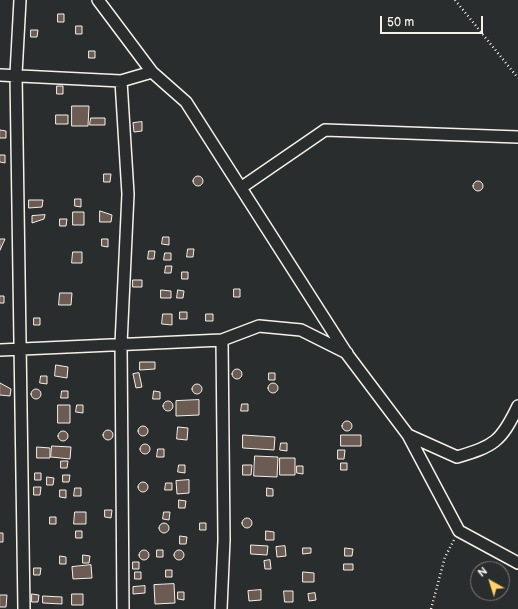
<!DOCTYPE html>
<style>
body{margin:0}
#map{position:relative;width:518px;height:609px;overflow:hidden;background:#2a2d2e;font-family:"Balsamiq Sans",sans-serif}
canvas{display:block}
.north{position:absolute;left:470px;top:561px;width:40px;height:40px;box-sizing:border-box;background:#2a2d2e;border:1px solid #7b7b78;border-radius:50%;rotate:321deg;font-size:11px;font-weight:700;line-height:16px;text-align:center;color:#f4f1e8}
.north::after{content:'';display:block;margin:auto;width:14px;height:18px;background:#ffd166;clip-path:polygon(50% 0,100% 100%,50% 72%,0 100%)}
.scale{position:absolute;left:380px;top:16px;width:103px;height:18px;box-sizing:border-box;border:2px solid #f4f1e8;border-top:0;padding-left:5px;font-size:12px;line-height:14px;white-space:nowrap;color:#f4f1e8;-webkit-text-stroke:3px #2a2d2e;paint-order:stroke}
</style>
<div id="map">
<canvas width="518" height="609"></canvas>
<div class="north">N</div>
<div class="scale">50 m</div>
</div>
<script>
const context = document.querySelector('canvas').getContext('2d');
context.lineJoin = 'round';
function fillPath(path, color) { context.fillStyle = color; context.fill(path, 'evenodd'); }
function strokePath(path, color, width, dash) { context.strokeStyle = color; context.lineWidth = width; context.lineCap = dash ? 'butt' : 'round'; context.setLineDash(dash || []); context.stroke(path); }
const building = new Path2D(`
 M58 14H64V22H58Z
 M76 26H82V34H76Z
 M31 30H38L37 37H31Z
 M89 51H95V58H89Z
 M57 86H63V94H57Z
 M72 106H89L88 126H72Z
 M56 115H68V124H56Z
 M91 118H105V125H90Z
 M142 122V131L134 132 133 123Z
 M0 130 6 131V138H0Z
 M0 155H5V163L0 162Z
 M104 174H111L110 182H104Z
 M193 181a5 5 0 1 1 10 0a5 5 0 1 1-10 0Z
 M473 186a5 5 0 1 1 10 0a5 5 0 1 1-10 0Z
 M75 199H81V207L75 206Z
 M29 200H43L42 207 29 208Z
 M100 211 112 215 111 222H100Z
 M73 212H84V225H73Z
 M45 215 44 219 32 223V216Z
 M60 219H67L66 226H60Z
 M163 237H169V245L162 244Z
 M0 239H5L0 250Z
 M102 239H108V247L102 246Z
 M188 249H194L193 257H187Z
 M149 251H155L154 259H148Z
 M73 252H82V263H72Z
 M165 253H171V260H164Z
 M166 266H172L171 273H165Z
 M182 272H188V279H182Z
 M133 280H142V287H133Z
 M234 289H240V297H234Z
 M161 290 171 291V298H161Z
 M178 290 184 291 183 298H177Z
 M60 293H72L71 305H59Z
 M0 296H4V303H0Z
 M180 312H187V319H180Z
 M163 314H172V325L162 324Z
 M206 314H213V321H206Z
 M34 318H40V325H34Z
 M140 362H155V369L140 370Z
 M56 365 68 367 67 378 55 376Z
 M232 374a5 5 0 1 1 10 0a5 5 0 1 1-10 0Z
 M139 373 142 387 136 388 133 374Z
 M269 373H275V380H269Z
 M41 376H47V384L40 383Z
 M0 383 11 389 10 396 0 395Z
 M268 388a5 5 0 1 1 10 0a5 5 0 1 1-10 0Z
 M192 389a5 5 0 1 1 10 0a5 5 0 1 1-10 0Z
 M31 394a5 5 0 1 1 10 0a5 5 0 1 1-10 0Z
 M62 391H68V398H61Z
 M154 391 160 392V399H153Z
 M199 400V415L176 416V401Z
 M163 406a5 5 0 1 1 10 0a5 5 0 1 1-10 0Z
 M242 404H248V411H241Z
 M58 405H70V423H58Z
 M77 405H83V413L76 412Z
 M342 426a5 5 0 1 1 10 0a5 5 0 1 1-10 0Z
 M138 431a5 5 0 1 1 10 0a5 5 0 1 1-10 0Z
 M178 427 188 428 187 440 177 439Z
 M103 435a5 5 0 1 1 10 0a5 5 0 1 1-10 0Z
 M58 436a5 5 0 1 1 10 0a5 5 0 1 1-10 0Z
 M243 435 275 437 274 450 243 448Z
 M341 435H361V446H341Z
 M281 443H287V451L280 450Z
 M140 449a5 5 0 1 1 10 0a5 5 0 1 1-10 0Z
 M52 446 71 447 70 459 51 457Z
 M37 447 50 448V458H37Z
 M158 449H164V457H157Z
 M338 450H345L344 459H338Z
 M255 456 278 457 277 477 254 476Z
 M280 458H295V475H280Z
 M61 461H68L67 468H61Z
 M341 463H347V470H341Z
 M179 465H185V473L178 472Z
 M243 465H252L251 475H243Z
 M297 466H303V474L297 473Z
 M35 473H41V480H35Z
 M63 475H70L69 482H63Z
 M47 477 54 478 53 485H47Z
 M189 480V493L177 494 176 481Z
 M138 487a5 5 0 1 1 10 0a5 5 0 1 1-10 0Z
 M166 483H172V490H165Z
 M34 487H41L40 495H34Z
 M75 488H81V496H74Z
 M267 488 273 489V496H267Z
 M60 490H66V498L60 497Z
 M179 500 186 501 185 508H179Z
 M105 510H112L111 518 105 517Z
 M75 512H86V524H74Z
 M164 512H170L169 520 163 519Z
 M50 517H56V524H50Z
 M242 523a5 5 0 1 1 10 0a5 5 0 1 1-10 0Z
 M200 523H206V530H200Z
 M159 528a5 5 0 1 1 10 0a5 5 0 1 1-10 0Z
 M76 531H82V538H76Z
 M266 531 274 532V540H266Z
 M0 533H3V542H0Z
 M180 536 187 537 186 544H180Z
 M251 545 268 546 267 555 251 554Z
 M285 546 286 556 277 557 276 547Z
 M303 548H311V553L303 554Z
 M345 548 353 549 352 556H345Z
 M157 550H163V557H157Z
 M174 555a5 5 0 1 1 10 0a5 5 0 1 1-10 0Z
 M139 555a5 5 0 1 1 10 0a5 5 0 1 1-10 0Z
 M83 555 90 556 89 563H83Z
 M60 556 66 557V564H60Z
 M270 560 271 569H265L264 561Z
 M133 562H139V569H133Z
 M344 564H353V570H344Z
 M91 565 92 578 73 579 72 567Z
 M34 568H41L40 575H34Z
 M166 570H172V577H166Z
 M135 572H141V579H135Z
 M303 572 314 573V582H303Z
 M174 584 175 603 155 604 154 585Z
 M145 586V593L133 594V587Z
 M261 590V600L249 601 248 591Z
 M284 591H293V602H285Z
 M178 592H184V600L178 599Z
 M315 593 316 600 309 601 308 594Z
 M32 594 39 595 38 602H32Z
 M72 594H83V605H72Z
 M0 595H7L6 607H0Z
 M43 596 62 597V604L43 603Z`);
fillPath(building, '#6b5b53');
strokePath(building, '#f4f1e8', 1);
const minor = new Path2D(`
 M20 0 16 74 24 609
 M98 0 152 72 186 102 347 354 408 435 459 531 518 563
 M0 75 121 81 152 72
 M121 81 128 194 121 344 123 609
 M242 187 325 130 518 137
 M0 350 222 340 259 326 301 330 347 353
 M408 435 457 457C494 446 501 442 518 406
 M221 609 224 540 222 340`);
strokePath(minor, '#f4f1e8', 14);
strokePath(new Path2D(`
 M455 0 518 78
 M431 609 445 557 454 540`), '#f4f1e8', 2.5, [1, 3]);
strokePath(minor, '#2a2d2e', 11);
</script>
